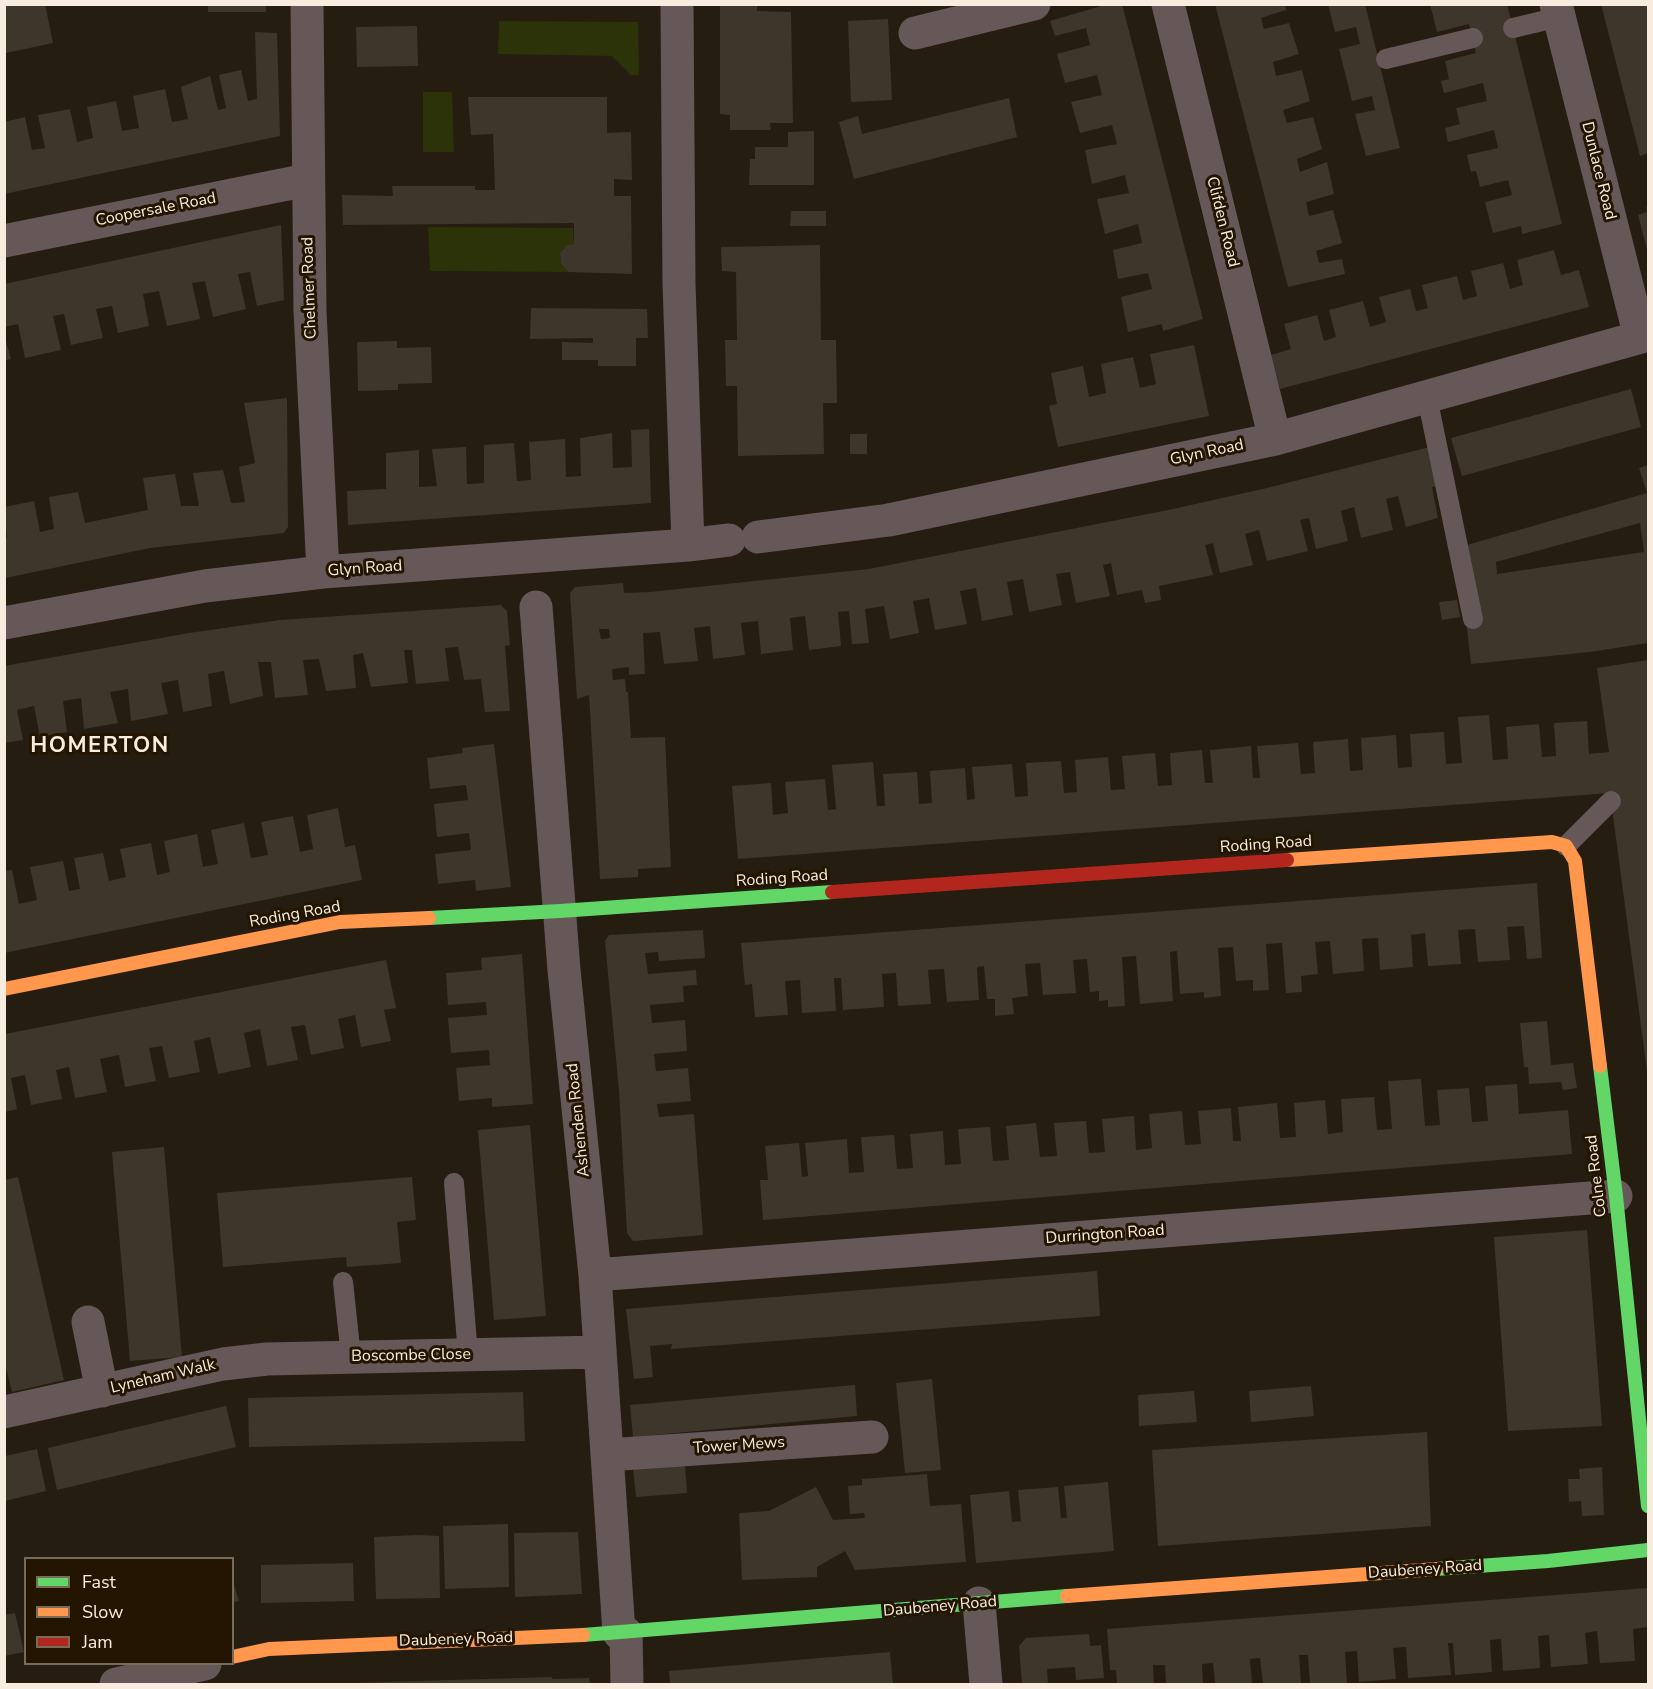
<!DOCTYPE html>
<style>
body{margin:0}
#map{position:relative;width:1653px;height:1689px;overflow:hidden;background:#251d10;font-family:"Nunito Sans",sans-serif}
canvas{display:block}
.frame{position:absolute;inset:0;border:6px solid #f7ecde;pointer-events:none}
.legend{position:absolute;left:24px;top:1557px;width:210px;height:108px;box-sizing:border-box;background:#241500;border:2px solid #786b59;margin:0;padding:8px 10px;list-style:none;font-size:18px;color:#f7ecde}
.legend li{display:flex;align-items:center;gap:12px;height:30px}
.legend b{width:30px;border:2px solid #786b59}
</style>
<div id="map">
<canvas width="1653" height="1689"></canvas>
<div class="frame"></div>
<ul class="legend">
<li><b style="height:8px;background:#63d668"></b>Fast</li>
<li><b style="height:8px;background:#ff974d"></b>Slow</li>
<li><b style="height:8px;background:#b3261e"></b>Jam</li>
</ul>
</div>
<script>
const context = document.querySelector('canvas').getContext('2d');
context.lineJoin = 'round';
function fillPath(path, color) { context.fillStyle = color; context.fill(path, 'evenodd'); }
function strokePath(path, color, width, dash) { context.strokeStyle = color; context.lineWidth = width; context.lineCap = dash ? 'butt' : 'round'; context.setLineDash(dash || []); context.stroke(path); }
function write(font, color, halo, rows, align = 'center') {
  context.font = font + ' "Nunito Sans",sans-serif'; context.lineWidth = 6; context.setLineDash([]); context.textBaseline = 'middle'; context.strokeStyle = halo; context.fillStyle = color; for (const [text, x, y, turn = 0] of rows) {
    context.save(); context.translate(x, y); context.rotate((+turn || 0) * Math.PI / 180); context.textAlign = isNaN(turn) ? turn : align; if (halo) context.strokeText(text, 0, 0); context.fillText(text, 0, 0); context.restore();
  }
}
fillPath(new Path2D(`
 M499 21 638 22 639 75H631L612 56 498 54Z
 M423 92H452L454 152H423Z
 M428 227 573 228 574 244 567 245 560 253 561 264 568 272 430 271Z`), '#2c3308');
fillPath(new Path2D(`
 M4 4H45L53 43 6 53Z
 M208 4H266V12H208Z
 M720 4H757V11L791 12 793 123H770L771 130H730V115L720 114Z
 M1108 4H1122L1203 319 1163 331 1162 324 1128 332 1121 297 1152 289 1148 273 1118 279 1113 250 1142 243 1138 224 1105 234 1097 199 1129 193 1125 175 1092 184 1085 150 1117 144 1112 125 1080 133 1071 102 1102 95 1097 75 1065 83 1057 54 1090 45 1086 28 1055 36 1050 21Z
 M1215 4H1285L1286 10 1261 18 1264 29 1289 23 1299 54 1273 62 1276 76 1302 70 1310 101 1283 110 1287 123 1313 117 1322 149 1297 159 1300 172 1327 162 1334 194 1306 202 1309 216 1333 210 1342 243 1316 251 1319 263 1342 259 1345 274 1288 287Z
 M1328 4H1365L1400 148 1366 156 1355 114 1375 110 1372 96 1352 101 1339 49 1360 44 1356 27 1335 32Z
 M1430 4H1507L1562 224 1522 234 1521 226 1493 233 1485 202 1512 195 1508 180 1480 187 1476 171 1471 172 1467 155 1498 148 1494 130 1448 142 1445 128 1460 124 1456 108 1487 101 1483 83 1444 93 1441 81 1449 79 1445 61 1476 53 1469 24 1437 32Z
 M1601 4H1648V153L1640 156Z
 M888 19 892 100 851 102 848 21Z
 M417 26 418 66 357 67 356 27Z
 M255 32 277 33 280 136 4 194V122L25 117 32 150 45 148 38 115 70 109 77 142 93 138 87 107 116 101 122 131 139 128 133 96 165 89 172 122 188 119 181 87 210 76 218 110 226 108 219 75 241 70 248 101 257 99Z
 M468 97H607V133L631 132 632 180 614 179V196H631L632 274 568 272 561 264 560 253 567 245 574 244V223L343 225 342 195 393 196 392 186H475V190H495L493 134 471 135Z
 M1009 98 1017 137 854 179 839 122 858 116 862 134Z
 M814 131V185H749L750 159H755V147H788V132Z
 M1648 206V253L1638 215 1647 212 1646 207Z
 M791 211H826V226H790Z
 M281 225 284 300 257 306 250 272 238 274 246 309 213 317 205 281 192 283 200 319 167 326 159 291 143 294 149 326 118 333 112 306 96 309 103 338 71 345 64 314 53 316 61 350 25 358 18 324 4 327V284Z
 M820 245 821 340H836L837 403H823L824 454 738 456 737 386H726L725 340H737L736 272 722 271 721 247Z
 M1554 250 1561 275 1579 270 1589 307 1280 389 1271 355 1291 349 1284 324 1317 315 1324 341 1336 337 1329 310 1363 301 1370 327 1386 322 1379 297 1410 289 1416 311 1428 308 1422 285 1457 276 1463 300 1477 296 1471 271 1503 263 1510 289 1523 285 1517 260Z
 M531 308 647 309 648 338H636V366H598V360H562V342L593 343V338L530 339Z
 M4 334 11 359 4 361Z
 M397 341V348L431 347 432 383 398 384V390L358 391 357 342Z
 M1194 345 1209 416 1058 447 1049 406 1057 404 1051 373 1083 366 1089 397 1106 393 1101 364 1133 357 1140 388 1156 384 1150 354Z
 M1631 389 1641 427 1462 476 1451 438Z
 M287 398 288 527 284 533 150 548 5 578V538H7L4 507 34 501 40 532 54 529 49 497 78 492 85 523 148 510 143 478 175 474 181 506H199L193 473 223 470 231 503 245 502 239 467 255 463 244 403Z
 M649 429 651 503 348 525 347 491 386 489V453L419 450V487L437 486 432 449 466 447 467 484 484 483V445L514 443 517 481 531 480 529 442 565 439 566 477 581 476 580 438 612 433 613 468 632 467 631 430Z
 M850 434H867V454H850Z
 M1430 447 1439 486 1432 487 1438 518 1406 527 1398 496 1386 499 1393 530 1361 538 1354 507 1341 511 1348 541 1316 549 1309 518 1300 520 1308 551 1267 561 1259 530 1245 534 1253 565 1220 573 1213 543 1205 545 1213 575 1159 586 1161 600 1145 603 1142 590 1117 595 1111 563 1103 565 1110 596 1076 603 1070 572 1056 574 1062 605 1029 612 1023 579 1007 582 1013 615 982 621 976 588 960 591 967 624 935 630 929 598 913 601 919 633 890 639 884 606 865 609 869 643 852 644 849 611 838 612 841 646 809 650 805 616 790 618 793 650 761 654 758 621 741 623 745 655 713 659 710 626 694 628 698 661 664 664 660 632 643 633 645 674 629 675V667L612 669 613 680 625 679 626 692H628L631 738 665 737 671 867 638 869V877L600 879 589 695 577 699 570 593 575 587 623 583 624 593 650 592 869 569 1173 509 1267 488ZM599 629H609L610 638 601 639Z
 M1648 465V643L1590 652 1471 664 1466 620 1467 545 1647 493 1639 468ZM1640 523 1644 552 1497 574 1496 562Z
 M1457 600 1460 617 1442 620 1439 602Z
 M501 605 507 611 510 645 505 646 510 711 485 712 481 679 464 680 458 647 445 648 449 681 416 684 412 650H404L408 683 371 687 363 653 353 655 356 688 326 691 319 659 303 660 308 695 275 698 271 662H258L263 696 230 704 224 671 208 674 212 706 183 712 178 680 161 683 168 714 131 721 128 689 110 692 118 723 84 729 81 698 63 701 67 732 40 737 34 706 17 710 23 740 4 743V666L189 633 280 620Z
 M1648 660V1079L1610 793 738 859 732 786 771 783 773 815 788 813 785 782 825 779 828 810 836 809 832 765 873 762 877 806H885L883 774 917 772 919 804 932 803 930 771 965 768 967 800 975 799 972 767 1012 764 1015 797 1028 796 1026 763 1061 761 1064 793 1077 792 1075 760 1108 757 1111 790 1125 789 1122 756 1155 753 1158 786 1172 785 1170 753 1202 750 1205 783H1213L1210 750 1251 746 1253 778H1260L1257 746 1298 743 1301 774 1315 773 1313 742 1348 739 1350 771 1363 770 1361 738 1396 735 1398 768 1412 767 1410 734 1444 732 1446 764 1462 763 1458 717 1489 715 1493 760 1508 759 1506 727 1539 724 1542 757 1556 756 1554 723 1587 721 1589 754 1609 752 1597 668Z
 M494 744 511 887 476 891 475 880 438 884 435 854 471 850 469 833 437 837 434 804 468 800 466 785 430 789 427 758 463 753 462 748Z
 M338 808 345 847 355 845 362 880 4 953V871L12 870 19 904 37 900 30 867 63 861 69 891 80 889 74 858 103 853 109 881 126 877 120 849 151 843 157 875 170 872 164 841 197 834 203 867 218 864 211 830 244 823 251 858 268 855 261 822 293 816 300 852 313 849 307 815Z
 M1537 883 1542 958 1527 959 1524 926 1507 927 1510 960 1478 962 1475 929 1458 930 1461 964 1428 966 1425 933 1411 935 1413 967 1380 970 1378 938 1362 939 1364 971 1333 974 1330 941 1315 942 1318 974 1301 976 1302 992 1286 993 1282 943 1266 944 1269 990 1253 991V980L1236 981 1233 947 1218 948 1221 996 1204 998V992L1180 994 1177 951 1170 952 1173 1001 1140 1004 1136 956 1122 957 1125 1006 1108 1007V1000L1099 1001V991L1090 992 1087 959 1073 960 1076 993 1043 995 1040 963 1025 964 1028 996 1012 998 1014 1014 995 1016V999H987L984 966 977 967 979 1000 947 1002 944 969 928 970 931 1004 898 1006 896 973 882 974 884 1007 843 1010 841 978H834L836 1011 802 1013 800 980 785 981 788 1015 755 1017 752 984 745 985 741 943Z
 M703 930 705 958 659 961 658 952 645 953 648 974 696 970 697 985 683 986 684 1002 650 1005 652 1023 685 1020 687 1051 654 1054 656 1071 688 1068 691 1101 657 1104 659 1117 694 1114 703 1235 633 1241 627 1233 619 1091 605 941 609 935Z
 M522 954 533 1104 492 1107V1098L459 1101 456 1068 490 1065 489 1050 451 1053 448 1018 487 1015 486 1002 448 1005 446 973 482 970 481 958Z
 M386 960 396 1008 384 1010 391 1041 361 1047 355 1015 338 1019 344 1048 311 1055 305 1025 291 1027 298 1060 267 1066 260 1029 244 1033 251 1067 218 1074 210 1037 194 1041 200 1072 169 1078 162 1046 149 1048 156 1081 125 1087 119 1055 100 1059 107 1092 75 1098 69 1067 56 1070 62 1099 31 1105 25 1075 11 1078 17 1109 5 1112V1034Z
 M1547 1021 1551 1065 1573 1063 1577 1088 1563 1090 1561 1082 1529 1084 1528 1067H1524L1520 1023Z
 M1421 1079 1425 1126 1440 1125 1437 1090 1469 1088 1472 1122 1488 1121 1485 1086 1517 1084 1519 1114 1568 1110 1572 1154 763 1220 760 1180H768L765 1146 799 1143 802 1177 808 1176 805 1143 847 1139 849 1173 864 1172 861 1137 894 1135 897 1169 913 1168 910 1134 943 1131 945 1165 961 1164 958 1129 990 1127 993 1161 1009 1160 1006 1126 1036 1123 1040 1157 1057 1156 1054 1123 1086 1121 1089 1153 1105 1152 1102 1119 1134 1116 1136 1150 1152 1148 1149 1114 1182 1111 1185 1145 1201 1144 1198 1111 1231 1108 1233 1141H1241L1238 1107 1277 1103 1280 1138 1296 1137 1294 1103 1325 1100 1328 1134 1343 1132 1341 1099 1374 1097 1377 1130 1392 1129 1388 1081Z
 M530 1125 546 1316 494 1320 478 1130Z
 M164 1147 182 1357 130 1361 112 1152Z
 M18 1177 64 1380 12 1392 4 1360V1180Z
 M412 1177 416 1220 397 1222 401 1263 347 1267 346 1257 223 1267 217 1193Z
 M1587 1230 1602 1426 1508 1431 1494 1237Z
 M1097 1271 1100 1316 671 1349 672 1344 650 1346 653 1377 634 1379 626 1309Z
 M932 1379 941 1470 905 1473 896 1383Z
 M855 1385 857 1416 633 1437 630 1405Z
 M1311 1386 1314 1416 1251 1422 1249 1391Z
 M1194 1391 1197 1422 1139 1426 1138 1395Z
 M523 1392 525 1441 249 1447 248 1398Z
 M226 1406 236 1447 57 1490 48 1448Z
 M1427 1432 1431 1526 1158 1546 1152 1450Z
 M37 1449 46 1491 5 1501V1456Z
 M685 1465 687 1493 636 1497 633 1469Z
 M1602 1467 1604 1515 1582 1516 1581 1501 1569 1502 1568 1479H1580L1579 1469Z
 M927 1474 930 1506 961 1504 966 1562 855 1570 845 1551 817 1567V1577L742 1580 739 1513 769 1511 816 1487 833 1520 865 1518 864 1513 850 1514 848 1486 862 1485V1479Z
 M1108 1482 1114 1551 976 1563 970 1495 1009 1491 1012 1522 1021 1521 1018 1490 1058 1487 1061 1518H1067L1064 1486Z
 M508 1524 509 1587 445 1589 443 1526Z
 M578 1532 582 1594 515 1597 514 1533Z
 M418 1535 439 1536 440 1598 376 1599 374 1537Z
 M353 1563 354 1601 261 1603V1565Z
 M232 1578 239 1601 232 1603Z
 M1648 1588V1627L1633 1629 1635 1661 1600 1663 1597 1631 1585 1633 1588 1664 1551 1667 1549 1635 1538 1636 1540 1668 1503 1671 1501 1639 1490 1640 1492 1672 1455 1675 1453 1643H1448L1451 1675 1408 1678 1406 1647 1393 1648 1396 1679 1359 1682 1357 1651 1345 1652 1347 1683 1322 1684H1310L1308 1655H1299L1301 1684H1263L1260 1658 1250 1659 1252 1684H1215L1213 1663 1202 1664 1203 1684H1166L1165 1665H1153L1154 1684H1117L1116 1670H1110L1107 1629Z
 M15 1613 24 1652 4 1656V1615Z
 M1089 1634 1090 1646 1101 1645 1104 1678 1076 1680 1075 1667 1047 1669 1048 1684H1022L1019 1646 1026 1638Z
 M890 1652 893 1684H670L669 1671Z
 M552 1677V1679L589 1678 590 1684H350V1683Z`), '#3d362b');
strokePath(new Path2D(`
 M1513 28 1559 17
 M1386 59 1473 38
 M1427 397 1473 619
 M1566 846 1611 801
 M454 1183 468 1355
 M343 1282 351 1357`), '#665859', 20);
strokePath(new Path2D(`
 M307 4 310 311 323 572
 M677 4 679 284 688 545
 M1168 4 1275 439
 M1556 4 1640 337
 M915 33 1034 4
 M4 241 307 180
 M758 537 889 520 1275 439 1648 335
 M536 607 564 970 595 1275 619 1633
 M4 623 205 586 323 572 688 545 729 540
 M595 1275 1616 1196
 M88 1322 102 1391
 M4 1412 223 1364 267 1359 600 1352
 M607 1455 872 1437
 M979 1603 986 1684
 M626 1633 627 1684
 M116 1684 205 1664`), '#665859', 33);
strokePath(new Path2D(`
 M429 918 560 911 832 892
 M1600 1066 1616 1196 1648 1506
 M1436 1569 1548 1561 1648 1550
 M583 1635 1067 1596`), '#63d668', 14);
strokePath(new Path2D(`
 M1287 860 1552 842 1566 846 1575 861 1600 1066
 M4 989 340 922 429 918
 M1067 1596 1436 1569
 M232 1657 269 1649 583 1635`), '#ff974d', 14);
strokePath(new Path2D(`
 M832 892 1287 860`), '#b3261e', 14);
write('16px', '#f7ecde', '#241500', [
 ["Dunlace Road",1598,171,76],
 ["Coopersale Road",156,210,-11],
 ["Clifden Road",1222,222,76],
 ["Chelmer Road",310,288,-92],
 ["Glyn Road",1207,453,-12],
 ["Glyn Road",365,569,-4],
 ["Roding Road",1266,845,-4],
 ["Roding Road",782,879,-4],
 ["Roding Road",295,915,-10],
 ["Ashenden Road",579,1120,-96],
 ["Colne Road",1597,1176,-97],
 ["Durrington Road",1105,1235,-4],
 ["Boscombe Close",411,1356,-1],
 ["Lyneham Walk",163,1377,-13],
 ["Tower Mews",739,1446,-4],
 ["Daubeney Road",1425,1570,-4],
 ["Daubeney Road",940,1607,-5],
 ["Daubeney Road",456,1640,-2]
]);
context.letterSpacing = '1.5px';
write('bold 22px', '#f7ecde', '#241500', [
 ["HOMERTON",100,747]
]);
context.letterSpacing = '0px';
</script>
